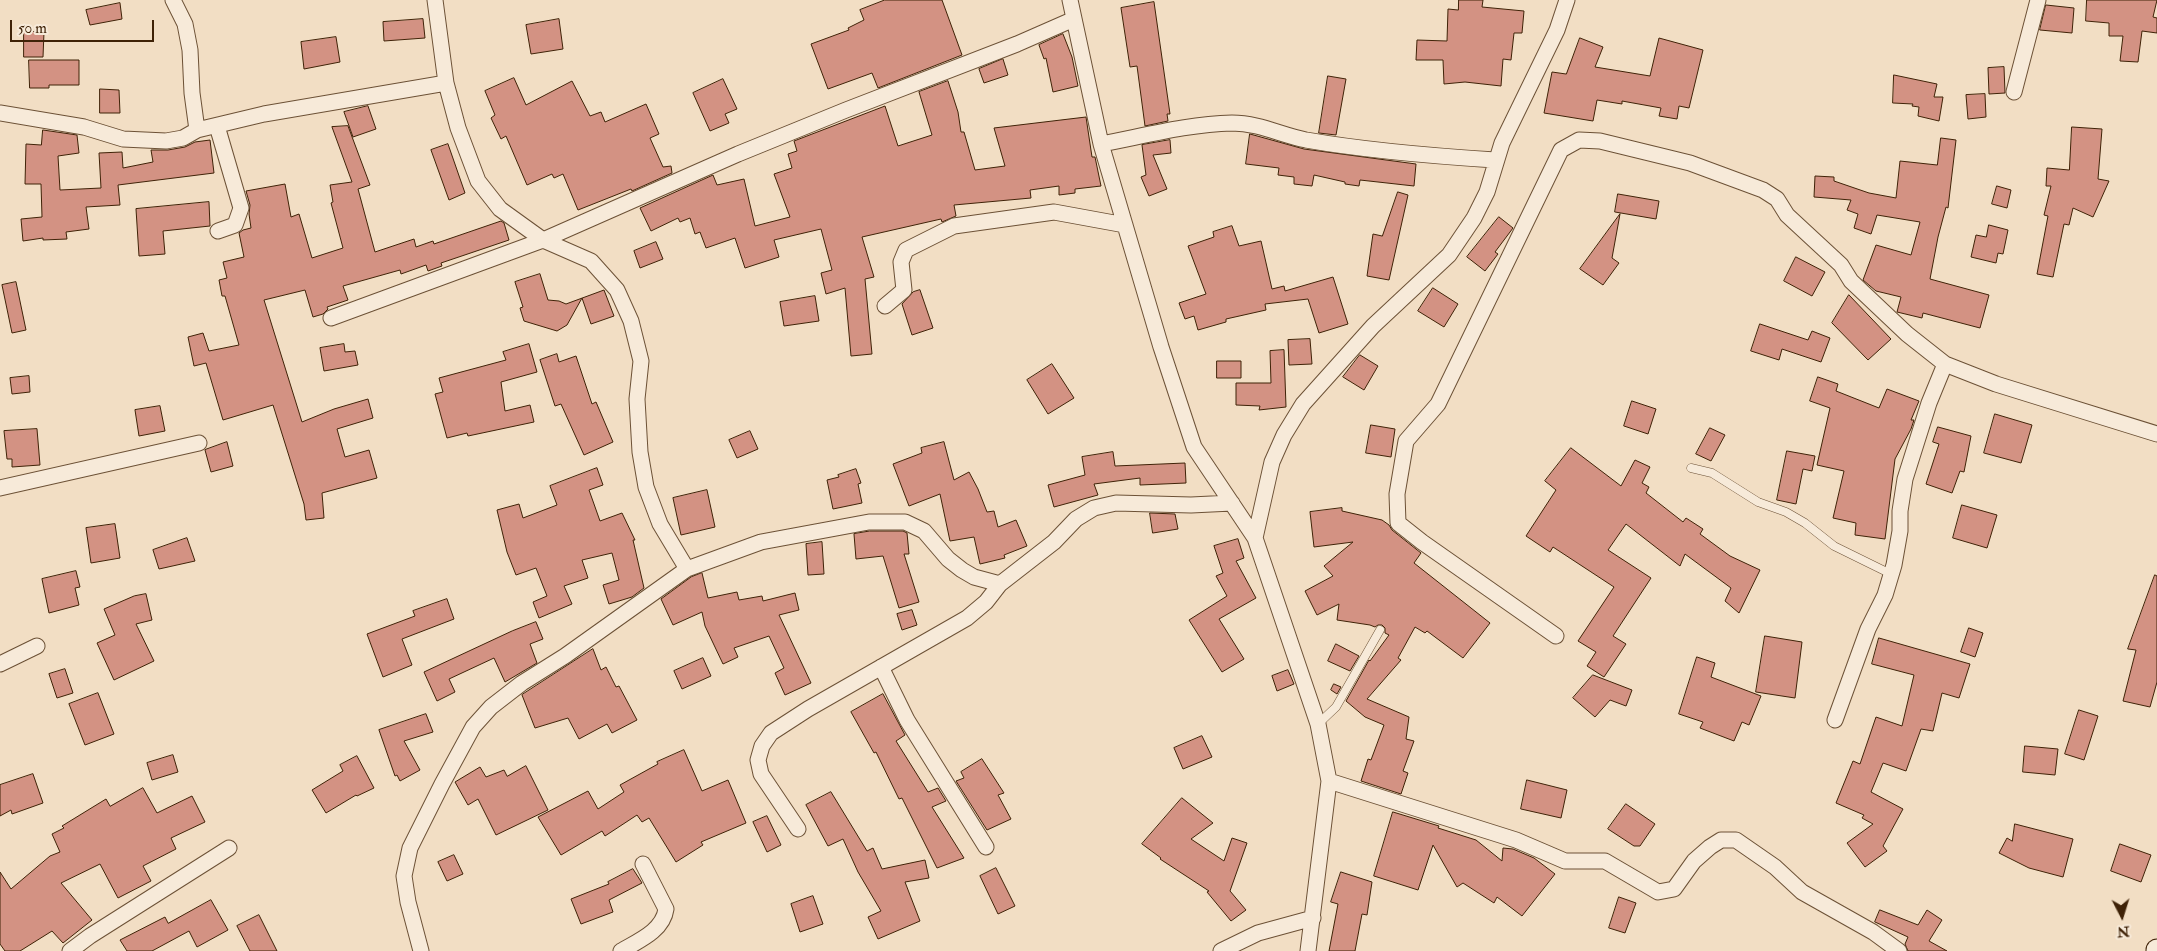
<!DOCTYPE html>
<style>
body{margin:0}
#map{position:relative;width:2157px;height:951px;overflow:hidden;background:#f2dec4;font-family:"IM FELL Double Pica",serif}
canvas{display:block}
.north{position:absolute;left:2097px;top:891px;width:50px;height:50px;-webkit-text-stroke:4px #f7ead9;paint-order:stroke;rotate:175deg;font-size:14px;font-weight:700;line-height:20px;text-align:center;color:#3f2207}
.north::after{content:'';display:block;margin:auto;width:18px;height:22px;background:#3f2207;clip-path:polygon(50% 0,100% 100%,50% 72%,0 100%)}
.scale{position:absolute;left:10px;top:20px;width:144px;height:22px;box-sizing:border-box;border:2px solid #3f2207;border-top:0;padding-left:6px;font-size:15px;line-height:18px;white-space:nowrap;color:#3f2207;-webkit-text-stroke:4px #f7ead9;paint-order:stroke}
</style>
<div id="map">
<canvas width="2157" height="951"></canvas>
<div class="north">N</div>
<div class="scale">50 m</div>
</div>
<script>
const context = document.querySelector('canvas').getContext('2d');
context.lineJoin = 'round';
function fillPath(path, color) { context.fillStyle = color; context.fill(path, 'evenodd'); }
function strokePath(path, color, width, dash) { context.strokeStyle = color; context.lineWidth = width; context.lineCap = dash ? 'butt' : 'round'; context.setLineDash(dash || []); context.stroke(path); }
const building = new Path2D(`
 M885 0H942L962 55 878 88 872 73 828 89 811 44 849 30 848 28 864 20 860 10Z
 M1459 0H1483L1482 7 1524 11 1522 33H1514L1511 60 1503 59 1501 86 1465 82 1444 84 1443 60H1416L1417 40 1447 41 1448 9 1458 10Z
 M2087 0H2157L2153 17 2157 18V33L2142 31 2138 62 2120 61 2123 36H2109V23L2086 21Z
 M1154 2 1170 114H1167L1168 121 1145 126 1137 66 1130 67 1121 8Z
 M120 3 122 19 90 25 86 10Z
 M2046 5 2074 8 2072 33 2040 30Z
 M423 19 425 38 384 41 383 22Z
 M559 19 563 49 531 54 526 25Z
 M24 31 44 32 43 57H24Z
 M1063 34 1072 57 1078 86 1053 92 1046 58 1044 59 1039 45Z
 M336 37 340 62 304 69 301 42Z
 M1580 38 1603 47 1595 67 1650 76 1659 38 1703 50 1689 108 1679 106 1677 119 1659 116 1661 108 1622 101V104L1597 100 1593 121 1544 113 1552 72 1566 74Z
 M1003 59 1008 75 984 83 979 69Z
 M29 60H79V85H49V88H30Z
 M2004 67 2005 93 1989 94 1988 68Z
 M1894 75 1937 84 1934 97H1943L1939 121 1918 116 1919 107 1912 106 1913 104 1893 103Z
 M1328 76 1346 79 1336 135 1319 133Z
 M514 78 526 105 572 81 590 116 601 112 605 122 646 104 659 134 650 138 663 167 671 166 672 173 632 191 631 189 578 210 563 174 554 178 552 174 527 185 506 136 501 139 491 118 495 115 485 91Z
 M723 79 737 109 725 114 729 123 710 131 693 93Z
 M948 81 958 112 961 132H964L975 170 1005 166 994 128 1086 117 1092 157H1095L1101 186 1075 189V193L1059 195V186L1030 190 1031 198 954 205 956 216 942 222 941 219 862 237 874 277 865 279 872 354 851 356 845 288 826 294 821 273 832 270 821 229 774 240 779 257 745 268 735 238 706 248 700 232 695 234 690 218 680 222 678 218 651 231 640 208 713 175 717 185 744 179 755 226 790 217 774 174 792 168 788 154 797 151 794 141 885 106 898 146 932 135 919 92Z
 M100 89 119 90 120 113H100Z
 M1985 94 1986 117 1968 119 1966 95Z
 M368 106 376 129 353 137 344 112Z
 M348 126 370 185 358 189 375 252 414 239 416 247 433 241 434 244 501 221 504 223 509 240 441 263 442 266 428 271 426 265 401 274 400 270 343 286 348 300 327 307 328 309 323 314 313 317 305 290 264 300 302 422 334 409 368 399 373 418 337 429 345 457 369 450 377 478 322 493 324 518 306 520 304 504 273 405 223 420 206 363 194 366 188 337 203 333 209 351 239 345 225 296H222L219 280 227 278 223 262 244 257 239 233 243 230 251 228 249 214 250 205 246 191 285 184 291 217 299 214 312 258 343 248 331 203 333 202 330 185 352 182 332 127Z
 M2072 127 2102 129 2098 179 2109 181 2093 217 2073 208 2069 225 2064 224 2053 277 2037 274 2048 216 2044 215 2051 186H2046L2047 168 2069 170Z
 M43 130 77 135 79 153 58 156 60 190 101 188 99 153 122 152 123 168 153 162 151 150H168L185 147 195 142 210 140 214 173 118 185 120 205 86 207 89 229 66 232 67 239 43 240V238L23 241 21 219 42 217 41 184H25L26 144 41 145Z
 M1250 134 1304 149 1416 164 1414 186 1360 180 1359 186 1345 184V182L1314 175 1312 186 1294 184V177L1278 175 1279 168 1246 164Z
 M1941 138 1956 140 1948 208 1946 207 1938 237 1930 279 1989 295 1980 328 1923 313 1922 318 1897 312 1901 297 1876 291 1863 280 1876 245 1911 255 1920 222 1877 215 1871 234 1854 228 1858 214 1847 210 1851 200 1814 197 1815 176 1834 177V181L1869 193 1896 198 1900 161 1937 165Z
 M1170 140 1171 153 1153 155 1167 189 1149 196 1141 177 1146 175 1142 145Z
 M448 144 465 193 449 200 431 150Z
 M1997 186 2011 190 2007 208 1992 204Z
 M1398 192 1408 195 1389 280 1367 276 1373 234 1382 236Z
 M1618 194 1659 201 1656 219 1615 212Z
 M209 202 210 226 163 231 165 254 139 256 136 209Z
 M1620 214 1612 258 1619 263 1603 285 1580 269Z
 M1499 217 1513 228 1495 252 1498 254 1485 271 1467 257Z
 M1989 225 2008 230 2003 254 1998 253 1996 263 1971 257 1976 235 1986 237Z
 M1232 226 1239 246 1261 241 1272 289 1284 286 1285 291 1333 277 1348 324 1319 333 1308 299 1265 304 1266 310 1226 319V322L1198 330 1194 316 1185 319 1179 303 1206 294 1188 246 1214 237 1213 232Z
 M656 242 663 259 640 268 634 251Z
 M1796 257 1825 272 1812 296 1784 281Z
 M540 274 548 300 559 301 566 304 604 290 614 316 591 324 582 298 567 325 557 331 524 321 520 308 523 307 515 282Z
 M16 282 26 330 12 333 2 285Z
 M1433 288 1458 304 1444 327 1418 311Z
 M920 290 933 328 912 335 902 304 913 292Z
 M1849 295 1891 339 1868 360 1832 323Z
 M815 296 819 321 784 326 780 302Z
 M1760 324 1808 340 1812 331 1830 338 1821 362 1782 349 1779 360 1751 351Z
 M1310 339 1312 364 1289 365 1288 340Z
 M344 344 345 352 355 351 358 365 324 371 320 348Z
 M529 344 537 372 501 382 505 411 530 405 534 422 468 436 467 433 447 438 435 394 443 392 439 378 506 360 503 352Z
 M1284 350 1286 407 1259 410 1260 406 1236 405V383H1271L1270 351Z
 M557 354 559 362 576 356 592 404 596 402 613 442 584 455 561 404 555 406 540 360Z
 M1360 355 1378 366 1364 390 1343 377Z
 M1217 361H1241V378H1217Z
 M1052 364 1074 398 1048 414 1027 380Z
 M29 376 30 392 12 394 10 378Z
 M1818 377 1838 384 1836 391 1879 408 1887 389 1919 401 1911 420H1914L1911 429 1895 459 1885 539 1855 535 1856 523 1833 518 1844 471 1817 465 1830 408 1810 401Z
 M1632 401 1656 409 1648 434 1624 426Z
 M160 406 165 431 139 436 135 410Z
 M1995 414 2032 425 2021 463 1984 453Z
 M1371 425 1395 429 1391 457 1366 453Z
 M1938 427 1971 436 1964 472 1960 471 1952 493 1926 484 1939 444 1933 442Z
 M1710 428 1725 435 1711 461 1696 454Z
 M37 429 40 465 12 467V459H7L4 431Z
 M750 431 758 449 737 458 729 440Z
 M227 442 233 466 211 472 205 450Z
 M944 442 954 480 969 472 978 489 987 512 994 511 998 527 1016 520 1027 546 1004 555 1005 558 980 564 974 537 950 541 940 494 909 506 893 464 922 453 921 448Z
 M1571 448 1621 486 1635 460 1650 467 1642 483 1649 487 1646 493 1683 522 1686 518 1703 529 1700 534 1730 556 1760 570 1739 613 1725 601 1731 588 1685 554 1680 566 1626 524 1608 550 1651 578 1613 636 1626 644 1604 677 1587 666 1596 652 1578 641 1614 587 1553 547 1550 552 1526 536 1556 490 1545 481Z
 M1787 451 1815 456 1812 471 1803 469 1796 504 1777 500Z
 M1113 452 1115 466 1185 463 1186 483 1140 485V478L1094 484 1098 495 1054 507 1048 485 1085 475 1082 457Z
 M597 468 603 485 589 490 600 521 622 513 635 540H633L644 588 632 597 609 604 603 585 619 580 612 553 582 560 588 578 564 586 572 604 539 618 533 602 547 596 536 568 516 575 507 552 497 510 519 504 523 518 557 505 550 486Z
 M856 469 861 483 858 484 862 503 833 509 827 480 839 477 838 475Z
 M707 490 715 527 681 535 673 498Z
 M1962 505 1997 515 1987 548 1953 538Z
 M1342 508V511L1382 520 1389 525 1392 530 1421 553 1414 563 1490 623 1463 658 1427 631 1425 633 1415 627 1398 658 1401 660 1367 699 1409 717 1406 739 1414 741 1403 771 1408 773 1401 794 1361 781 1368 759 1371 760 1384 725 1365 717 1346 701 1369 660 1370 661 1389 635 1385 633V628L1382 625H1378L1375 627 1370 625 1337 620 1339 604 1317 615 1305 591 1333 576 1324 566 1353 542 1314 547 1310 512Z
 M1150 513 1175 514 1178 529 1153 533Z
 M115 524 120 558 91 563 86 528Z
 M870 531H903L907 533 909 554H904L919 602 899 608 883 556 856 559 854 534Z
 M187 538 195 561 159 569 153 550Z
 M1238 539 1244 558 1236 561 1256 598 1219 619 1244 659 1222 672 1189 620 1227 596 1216 576 1223 573 1214 546Z
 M822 542 824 574 808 575 806 544Z
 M76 571 80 587 75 588 79 605 49 613 42 579Z
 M702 573 708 598 737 592 739 600 762 596 763 601 795 593 799 610 779 615 811 683 785 695 775 673 784 668 769 636 734 648 738 657 723 664 705 626 702 612 673 625 661 599 691 577Z
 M2155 575 2157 576V682L2150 707 2123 701 2136 650 2128 649Z
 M146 594 152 620 136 624 154 661 114 680 97 643 115 635 104 609 134 596Z
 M447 599 454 619 402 639 412 665 383 677 367 634 415 616 413 611Z
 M912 610 917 625 902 630 897 614Z
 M536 622 543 639 530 644 537 663 505 682 494 658 449 679 455 692 437 701 424 672 512 631Z
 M1969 628 1983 633 1975 657 1961 652Z
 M1765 636 1802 642 1795 698 1756 692Z
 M1879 638 1970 664 1959 698 1942 693 1933 731 1921 729 1906 771 1883 763 1871 792 1903 809 1883 846 1887 851 1865 867 1847 843 1873 824 1862 818 1864 815 1836 803 1853 761 1860 764 1876 717 1902 726 1914 675 1872 664Z
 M1336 644 1359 656 1350 671 1328 661Z
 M593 649 601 670 606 667 616 687 619 686 637 720 612 733 607 724 579 739 568 718 535 728 522 695Z
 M1697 657 1715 663 1711 677 1761 696 1749 725 1742 722 1734 741 1700 728 1703 722 1679 714Z
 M703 658 711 676 682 689 674 671Z
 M65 669 73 693 57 698 49 674Z
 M1288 670 1294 684 1277 691 1272 676Z
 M1593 675 1632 690 1626 706 1610 700 1595 717 1573 698Z
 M1334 684 1341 687 1337 694 1331 690Z
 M98 693 114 734 85 745 69 704Z
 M883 694 905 735 896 741 928 792 938 788 946 801 932 807 964 858 937 868 902 798 899 799 876 752 874 753 851 712Z
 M2079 710 2098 716 2084 760 2065 754Z
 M426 714 433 732 404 741 420 770 400 781 397 775 395 776 379 730Z
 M1202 736 1212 757 1183 769 1174 748Z
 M2025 746 2058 749 2055 775 2023 772Z
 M684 750 702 791 728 780 746 823 701 842 703 845 676 862 649 818 642 822 637 815 605 836 602 831 561 855 538 817 588 791 598 809 624 792 620 785 658 764 657 762Z
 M173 755 178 772 152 780 147 763Z
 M357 756 374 788 357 796 356 795 326 813 312 790 343 771 340 765Z
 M982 759 1004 793 998 795 1011 819 987 830 956 781 964 778 961 772Z
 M526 766 548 810 496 835 478 799 468 805 455 782 480 767 486 777 504 770 507 776Z
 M33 774 43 803 12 814 11 810 0 816V785Z
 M1527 780 1567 790 1561 818 1521 809Z
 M143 788 157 813 192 796 205 822 171 838 176 849 143 866 151 881 118 898 100 864 61 883 92 920 63 943 52 931 20 951H5L0 944V872L11 889 50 856 60 852 52 834 64 828 62 826 106 799 110 806Z
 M831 792 867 851 873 848 882 869 925 860 929 878 905 882 920 921 878 939 868 917 881 911 858 872 843 839 828 846 806 805Z
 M1182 798 1213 823 1191 839 1224 861 1232 838 1247 843 1230 891 1246 910 1231 921 1207 892 1209 891 1160 859 1161 858 1142 844Z
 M1626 804 1655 824 1640 846H1634L1608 829Z
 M1393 812 1439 826 1438 828 1476 840 1502 861 1503 848 1513 849 1534 858 1555 874 1522 916 1497 897 1494 903 1463 883 1457 887 1433 845 1418 890 1374 876Z
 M767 816 781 845 767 852 753 822Z
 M2015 824 2073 839 2063 877 2029 868 1999 853 2007 838 2012 841Z
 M2120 844 2151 855 2141 882 2111 871Z
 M454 855 463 874 447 881 438 862Z
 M996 868 1015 906 998 914 980 876Z
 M633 869 642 883 609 900 613 912 581 924 571 899 609 884 608 882Z
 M1341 872 1372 882 1367 915 1362 914 1355 951H1329L1338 904 1331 902Z
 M813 896 823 924 800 932 791 904Z
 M1619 897 1636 903 1625 933 1609 928Z
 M211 900 228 930 197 947 189 931 152 951H127L120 940 165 917 168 923Z
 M1880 910 1918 925 1927 910 1942 920 1929 941 1947 951H1908L1905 944 1908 937 1875 922Z
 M259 915 277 951H250L237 926Z`);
fillPath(building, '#d39283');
strokePath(building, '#3f2207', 1);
const service = new Path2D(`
 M1691 468 1712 473 1758 502 1786 512 1805 523 1834 546 1891 574
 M1318 724 1336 707 1380 630`);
const minor = new Path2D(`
 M173 0 185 24 190 50 192 93 197 130
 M435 0 446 83 458 128 478 181 500 209 543 240 591 261 617 290 631 321 641 361 637 399 640 452 646 487 660 524 687 569
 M1070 0 1101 144 1161 347 1194 447 1255 538 1318 724 1329 781 1308 951
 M2014 92 2038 0
 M0 113 84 127 123 139 166 141 183 138 197 130 264 114 446 83
 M217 126 241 208 235 225 218 231
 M1101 144C1144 136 1188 124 1232 123 1259 123 1281 135 1306 140 1369 151 1432 156 1495 160
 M885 306 904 290 901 262 906 250 954 226 1054 212 1125 225
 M331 318 543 240 738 154 846 110 1017 44 1074 19
 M0 488 199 443
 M1255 538 1272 462 1284 435 1303 404 1373 326 1449 255 1474 218 1487 192 1502 143 1557 30 1567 0
 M1556 636 1422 542 1398 523 1397 494 1406 441 1438 404 1561 150 1579 140 1600 141 1690 163 1763 190 1777 199 1787 215 1841 265 1851 281 1907 334 1945 364 1996 384 2157 434
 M0 664 37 646
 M881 667 907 720 986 847
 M1835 720 1868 629 1885 595 1894 565 1900 531V511L1905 479 1929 403 1945 364
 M1329 781 1516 840 1565 861H1605L1658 892 1674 889 1694 861 1710 847 1721 840H1736L1775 867 1802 892 1873 932 1899 951
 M798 829 761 774 758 760 762 746 771 733 808 709 967 618 986 602 1000 584
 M70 951 90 936 229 848
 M421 951 408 902 404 876 410 848 442 784 473 727 491 707 522 683 565 656 687 569 761 542 869 522H905L924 531 948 559 962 570 974 577 1000 584 1054 542 1076 519 1094 508 1116 503 1191 505 1232 503
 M621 951C638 941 663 931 666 909L643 864
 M1221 951 1258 933 1313 918`);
const secondary = new Path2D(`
 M2157 951V950`);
strokePath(service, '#6c5136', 9);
strokePath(minor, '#6c5136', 17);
strokePath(secondary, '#3f2207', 23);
strokePath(service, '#f7ead9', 8);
strokePath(minor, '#f7ead9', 15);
strokePath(secondary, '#f7ead9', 21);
</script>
